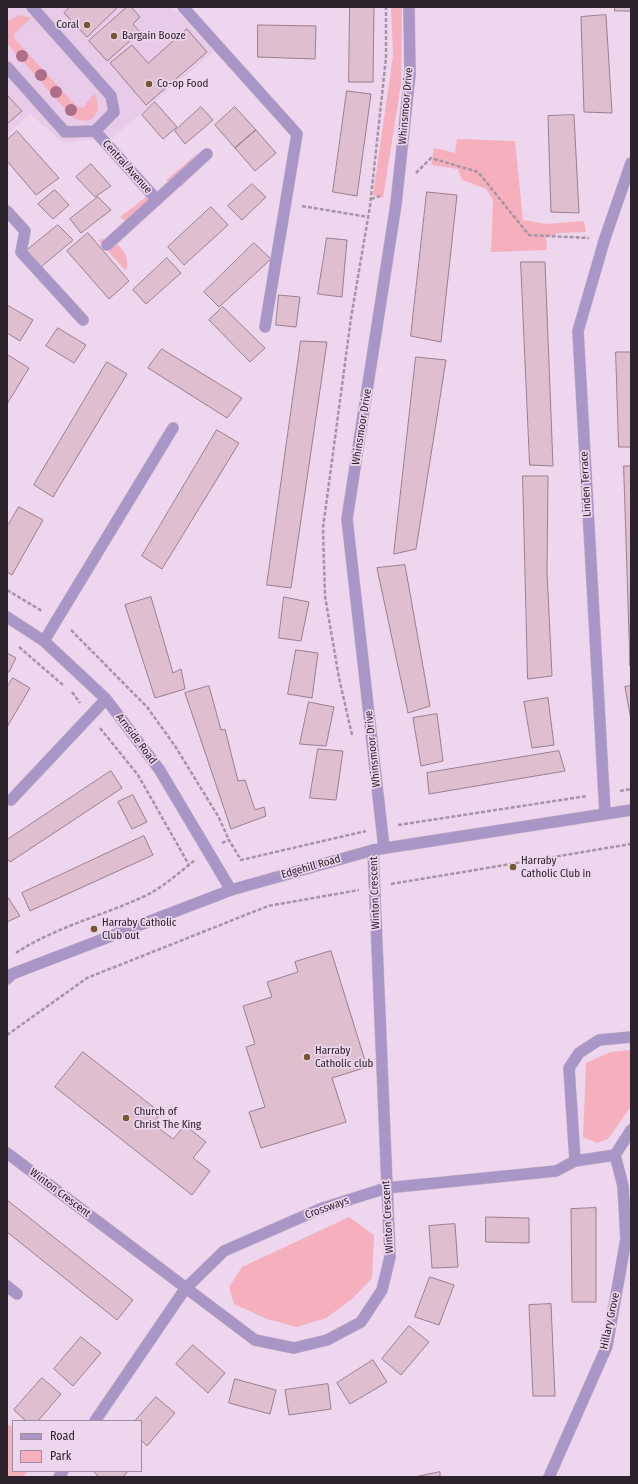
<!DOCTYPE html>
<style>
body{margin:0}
#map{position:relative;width:638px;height:1484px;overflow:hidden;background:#edd6ee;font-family:"Fira Sans Condensed",sans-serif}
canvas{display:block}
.frame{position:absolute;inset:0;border:8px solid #2b222b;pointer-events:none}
.legend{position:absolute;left:12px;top:1420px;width:130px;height:52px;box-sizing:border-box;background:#edd6ee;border:1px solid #9f8ea0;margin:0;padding:5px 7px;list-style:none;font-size:12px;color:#2b222b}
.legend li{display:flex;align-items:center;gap:8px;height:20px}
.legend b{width:20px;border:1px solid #9f8ea0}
</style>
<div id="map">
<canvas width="638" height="1484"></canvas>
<div class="frame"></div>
<ul class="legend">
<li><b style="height:5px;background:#aa96c6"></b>Road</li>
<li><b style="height:11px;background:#f6b0bd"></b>Park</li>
</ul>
</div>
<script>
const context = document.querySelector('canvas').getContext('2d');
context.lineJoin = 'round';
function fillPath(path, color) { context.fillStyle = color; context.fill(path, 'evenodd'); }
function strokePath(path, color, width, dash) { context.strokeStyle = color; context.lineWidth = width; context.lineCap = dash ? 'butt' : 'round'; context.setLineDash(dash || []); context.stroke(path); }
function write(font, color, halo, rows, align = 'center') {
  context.font = font + ' "Fira Sans Condensed",sans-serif'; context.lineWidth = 3.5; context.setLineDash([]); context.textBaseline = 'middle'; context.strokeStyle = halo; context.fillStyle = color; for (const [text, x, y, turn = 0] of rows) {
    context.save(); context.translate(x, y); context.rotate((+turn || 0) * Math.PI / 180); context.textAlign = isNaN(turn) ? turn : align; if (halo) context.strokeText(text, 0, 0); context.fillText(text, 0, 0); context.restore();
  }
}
fillPath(new Path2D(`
 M7 7H172L214 51 113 137 64 143 30 114 7 134Z`), '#e8cbe9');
fillPath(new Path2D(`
 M391 7H402L401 84 383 198 373 195 393 56Z
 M21 15 31 18 14 34 15 39 76 106 83 108 94 94C101 103 98 121 85 121 79 121 74 118 70 115L7 43V21Z
 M457 139 515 141 523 220 547 224 584 221 586 232 560 233 546 237 547 250 491 252 493 200 486 189 462 180 458 169 431 165 434 148 455 153Z
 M197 154 203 165 181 187 170 184 166 180Z
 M150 194 153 201 128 222 120 217Z
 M105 239 114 241C124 251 130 257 126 271L98 240Z
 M631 1050V1106L608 1139 597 1143 583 1137 586 1063 611 1052Z
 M349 1217 374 1235 372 1278 352 1299 326 1318 297 1327 267 1319 234 1304 229 1287 242 1267Z
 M9 1425 13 1428V1471H28L23 1477H7V1427Z`), '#f6b0bd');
const building = new Path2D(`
 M70 7H118L87 37 64 13Z
 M127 7H131L140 17 133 24 140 32 107 61 89 41Z
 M350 7H374L373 82H349Z
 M615 7H631V11H615Z
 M606 15 612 113 584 112 581 17Z
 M258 25 316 26 315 59 258 57Z
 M187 29 207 52 146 105 110 63 132 45 148 63Z
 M347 91 371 94 357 196 333 192Z
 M7 95 22 111 7 124Z
 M155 102 177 127 163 139 142 115Z
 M201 107 213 120 185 144 175 131Z
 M235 107 256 130 235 148 215 125Z
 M574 115 579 213 551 212 548 116Z
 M256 130 276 153 255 171 235 148Z
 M17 131 59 178 36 195 7 161V140Z
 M91 164 111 186 95 197 76 177Z
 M252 184 266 197 242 220 228 206Z
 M55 190 69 205 53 219 38 204Z
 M427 192 457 195 441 342 411 336Z
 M98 197 111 210 81 233 70 219Z
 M211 207 228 225 184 265 168 247Z
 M58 225 73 240 41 267 26 251Z
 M88 233 129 281 109 299 67 251Z
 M327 238 347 240 342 297 318 294Z
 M254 243 271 259 219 307 204 292Z
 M167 258 181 273 146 304 133 290Z
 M521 262H545L553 466 530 465Z
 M279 295 300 297 296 327 276 325Z
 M7 305 33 320 20 341 7 333Z
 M223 307 265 348 250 362 209 320Z
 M58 328 86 345 74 363 46 346Z
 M301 341 327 342 291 588 267 585Z
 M162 349 242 398 227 418 148 368Z
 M616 352H631V447H619Z
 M8 355 29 368 7 404V356Z
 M416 357 446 360 416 549 394 554Z
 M107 362 127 374 53 497 34 485Z
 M217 430 239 443 162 569 142 556Z
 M624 466H631L630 666 626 540Z
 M523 476H548L547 571 552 676 528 679Z
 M19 507 43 520 12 575 7 572V527Z
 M405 565 430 706 408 713 377 568Z
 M151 597 173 673 181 669 185 689 155 698 125 605Z
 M284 597 309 602 301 641 279 638Z
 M296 650 318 653 312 698 288 694Z
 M7 653 16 658 9 672H7Z
 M13 678 30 688 7 727V687Z
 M209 686 221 730 225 729 238 781 245 780 255 810 264 807 266 816 231 829 185 693Z
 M631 686V720L625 687Z
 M548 698 554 745 532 748 524 702Z
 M309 702 334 707 326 746 300 744Z
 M437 714 443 761 421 766 413 718Z
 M318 749 343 751 336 800 310 798Z
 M559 751 565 771 429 794 427 773Z
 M111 771 122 788 10 862 7 858V840Z
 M133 795 147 822 132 829 118 802Z
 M144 836 153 855 30 911 22 893Z
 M7 896 20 916 7 922Z
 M331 951 367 1067 332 1078 346 1122 261 1148 249 1112 265 1107 246 1047 255 1044 243 1006 272 997 267 982 298 972 295 962Z
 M83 1052 161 1113 153 1124 173 1139 185 1125 206 1142 193 1158 210 1171 192 1195 55 1087Z
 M7 1200 133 1300 117 1320 7 1232Z
 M596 1208V1302H572L571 1209Z
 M486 1217 529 1218V1243L486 1242Z
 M455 1224 458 1267 432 1268 429 1226Z
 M430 1277 454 1285 439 1325 415 1317Z
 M551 1304 555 1396H533L529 1305Z
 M409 1326 429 1342 401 1375 382 1359Z
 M81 1337 101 1353 73 1386 54 1369Z
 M193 1345 225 1373 208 1393 176 1364Z
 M373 1360 387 1382 350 1404 337 1383Z
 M42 1378 61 1394 38 1421H26L14 1410Z
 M235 1379 276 1390 270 1414 229 1403Z
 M328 1384 331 1409 289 1415 285 1390Z
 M156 1397 175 1413 147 1446 141 1440V1421H135Z
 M94 1471H128L123 1477H99Z
 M440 1472V1477H415Z`);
fillPath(building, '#dfbfcf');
strokePath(building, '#9b7d8d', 1);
const service = new Path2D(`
 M183 7 297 134 265 327
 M7 211 25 231 21 252 83 320
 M7 1286 17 1294`);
const minor = new Path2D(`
 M32 7 111 96 114 112 95 131
 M7 67 65 132 95 131 157 200
 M107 245 207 154
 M7 617 44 641 106 699 159 769 231 890
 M44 641 173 428
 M11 800 106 699
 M605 813 578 331 605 238 631 163
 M384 848 347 519 396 204 410 74 409 7
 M7 1153 255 1340 294 1348 327 1340 361 1322 382 1290 390 1257 373 850
 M575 1161 569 1068 579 1053 599 1040 631 1037
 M95 1421 185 1289 224 1251 320 1209 386 1188 556 1171 575 1161 615 1155 631 1130
 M59 1477 63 1471
 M549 1477 607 1346 626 1239 623 1186 615 1155`);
const tertiary = new Path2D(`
 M7 979 12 974 231 890 373 850 631 810`);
strokePath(service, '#c6b2c7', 12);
strokePath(minor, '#c6b2c7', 12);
strokePath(tertiary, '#c6b2c7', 12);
strokePath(new Path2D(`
 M416 173 431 158 478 172 529 235 589 238
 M371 199 380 196
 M302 206 368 217
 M7 590 42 611
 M71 630 147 707 175 746 218 816 229 840
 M19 647 63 685
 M72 692 80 703
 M100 728 138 775 189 865
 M352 735 339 678 325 596 323 528 351 318 370 206 386 58V7
 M620 791 631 789
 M398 825 587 796
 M222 843 229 840 241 860 366 831
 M391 884 631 844
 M16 953C55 927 102 916 145 896 163 887 179 873 195 860
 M7 1035 87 978 268 906 359 890`), '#a694a6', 2.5, [4, 2]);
strokePath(service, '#aa96c6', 11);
strokePath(minor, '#aa96c6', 11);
strokePath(tertiary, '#aa96c6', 11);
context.fillStyle = '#ad6e8a';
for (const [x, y] of [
 [22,56],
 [41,75],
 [56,92],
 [71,110]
]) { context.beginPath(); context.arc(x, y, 6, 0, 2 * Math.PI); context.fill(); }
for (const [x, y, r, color] of [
 [87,25,4,"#78562e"],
 [114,36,4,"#78562e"],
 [149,84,4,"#78562e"],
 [513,867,4,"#78562e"],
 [94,929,4,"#78562e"],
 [307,1057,4,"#78562e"],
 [126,1118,4,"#78562e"]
]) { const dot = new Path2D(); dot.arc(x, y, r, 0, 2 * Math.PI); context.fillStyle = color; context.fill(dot); strokePath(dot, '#edd6ee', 1.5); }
write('11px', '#2b222b', '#edd6ee', [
 ["Coral",79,25,"right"],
 ["Bargain Booze",122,36],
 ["Co-op Food",157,84],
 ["Harraby",521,861],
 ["Catholic Club in",521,874],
 ["Harraby Catholic",102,923],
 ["Club out",102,936],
 ["Harraby",315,1051],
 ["Catholic club",315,1064],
 ["Church of",134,1112],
 ["Christ The King",134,1125]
], 'left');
write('11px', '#2b222b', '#edd6ee', [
 ["Whinsmoor Drive",406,106,-85],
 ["Central Avenue",127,167,48],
 ["Whinsmoor Drive",362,427,-81],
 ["Linden Terrace",586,484,-93],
 ["Arnside Road",136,739,53],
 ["Whinsmoor Drive",373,749,-96],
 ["Edgehill Road",311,867,-16],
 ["Winton Crescent",375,893,-92],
 ["Winton Crescent",60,1193,37],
 ["Crossways",327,1208,-20],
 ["Winton Crescent",388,1217,-93],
 ["Hillary Grove",610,1321,-78]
]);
</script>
